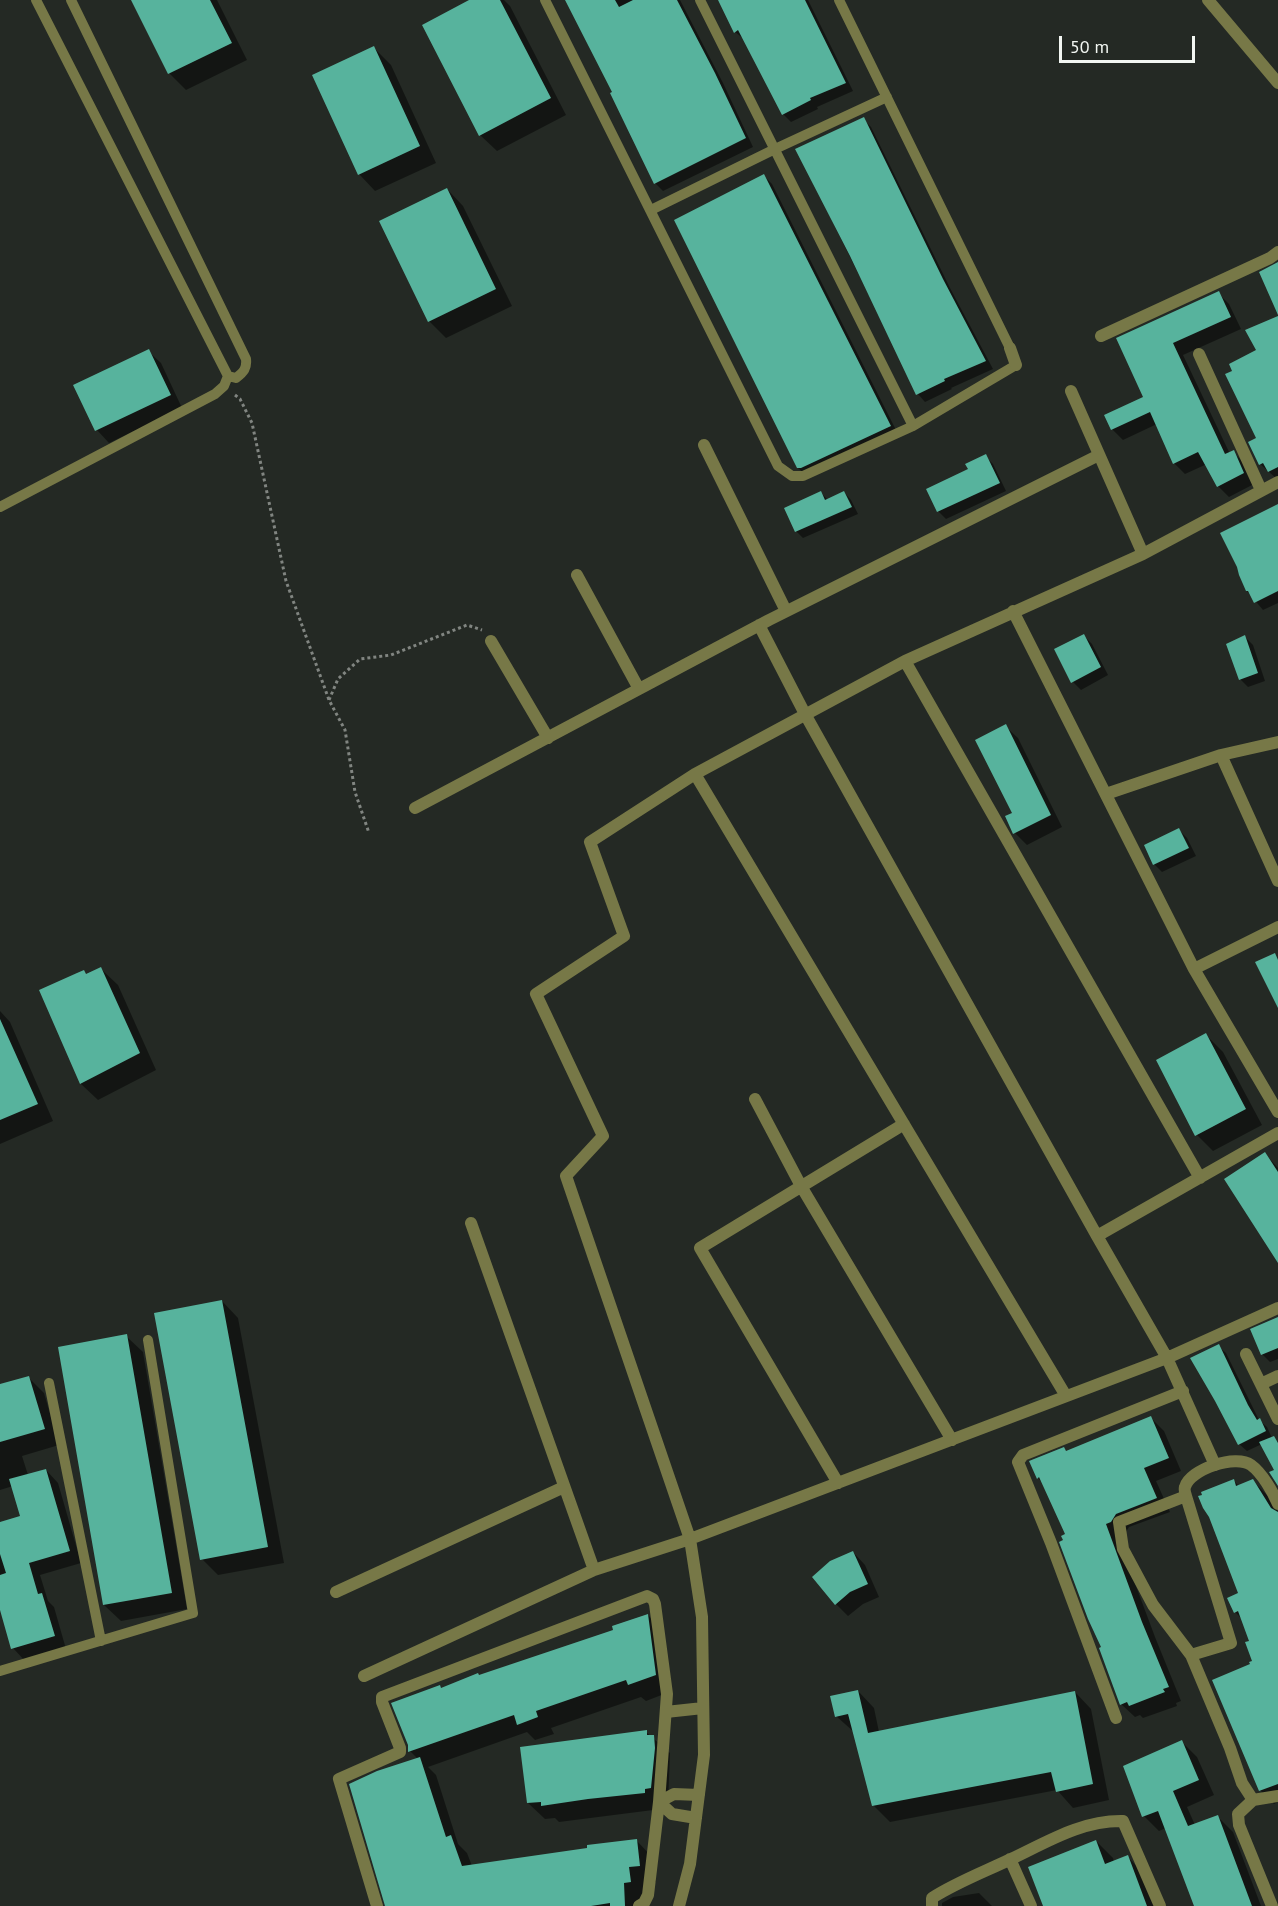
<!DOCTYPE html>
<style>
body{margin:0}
#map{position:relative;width:1278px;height:1906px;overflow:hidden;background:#242924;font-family:"PT Sans",sans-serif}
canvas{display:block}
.scale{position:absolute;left:1059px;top:36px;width:136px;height:27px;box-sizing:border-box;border:3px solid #f2f6f2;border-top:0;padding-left:8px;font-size:18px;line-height:21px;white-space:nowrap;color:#f2f6f2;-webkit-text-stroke:4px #242924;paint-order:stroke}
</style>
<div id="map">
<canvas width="1278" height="1906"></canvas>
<div class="scale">50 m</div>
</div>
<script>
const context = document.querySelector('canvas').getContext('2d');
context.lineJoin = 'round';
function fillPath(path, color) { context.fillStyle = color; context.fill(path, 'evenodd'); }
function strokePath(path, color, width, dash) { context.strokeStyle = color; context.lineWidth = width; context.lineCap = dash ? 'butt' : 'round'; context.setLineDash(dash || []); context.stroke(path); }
fillPath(new Path2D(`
 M133 0H217L247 60 186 90 170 74Z
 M473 0H504L510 6 566 115 497 151 480 135Z
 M566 0H680L723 83 753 147 663 191 655 183 614 93Z
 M720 0H808L853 91 817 107 818 109 791 122 783 114 744 39 735 32Z
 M374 48 391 65 436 163 375 191 359 174Z
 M863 119 871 127 950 288 993 369 951 388 952 389 925 402 918 394 797 150Z
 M764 176 772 184 898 434 807 476 798 468Z
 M447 189 463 206 512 306 446 338 429 321 381 221Z
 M1218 293 1229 304 1241 329 1183 355 1230 454 1233 452 1244 463 1254 484 1229 497 1218 486 1207 464 1185 474 1174 463 1157 424 1123 440 1112 429 1145 398 1118 339Z
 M1278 318V479H1277L1260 464 1258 439 1234 371 1258 351Z
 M148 351 161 363 182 408 109 443 97 430Z
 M985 456 993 464 1006 491 946 519 938 511 970 470Z
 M844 492 851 500 858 514 803 538 796 531 821 493 828 500Z
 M1278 506V603L1263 610 1247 591Z
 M1084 636 1092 644 1108 675 1081 690 1073 682Z
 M1245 637 1253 645 1265 681 1248 687 1240 679Z
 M1005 726 1018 738 1062 827 1027 845 1015 833Z
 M1179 830 1187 838 1196 856 1162 872 1154 864Z
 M101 969 118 985 156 1070 98 1100 81 1084 41 991Z
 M0 1011 10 1022 53 1121 0 1144Z
 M1206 1035 1223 1052 1262 1125 1213 1151 1197 1135Z
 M1265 1154 1278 1168V1257Z
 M222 1301 238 1318 284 1563 218 1575 202 1559Z
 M1278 1319V1359L1270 1362 1262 1354Z
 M126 1336 143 1352 187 1609 121 1621 104 1605Z
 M1218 1346 1226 1353 1259 1420 1267 1427 1272 1438 1278 1442V1484L1276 1471 1262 1444 1247 1451 1239 1444Z
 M29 1378 44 1393 59 1445 22 1456 28 1475 46 1470 58 1483 81 1563 40 1575 48 1601 54 1607 66 1649 25 1661 13 1648 0 1608V1524L22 1517 13 1486 0 1490V1386Z
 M1151 1418 1164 1431 1181 1471 1156 1481 1170 1512 1129 1527 1124 1535 1118 1538 1155 1637 1181 1701 1176 1703 1177 1706 1143 1718 1140 1715 1135 1717 1121 1704 1067 1535 1044 1484 1038 1478 1064 1449 1068 1453Z
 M1234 1481 1239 1486 1253 1481 1267 1495 1278 1512V1802L1274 1804 1260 1790 1252 1665 1254 1662 1251 1641 1243 1620 1235 1612 1240 1594Z
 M853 1552 865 1565 879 1597 863 1604 848 1616 836 1604Z
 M648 1615 664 1632 672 1691 646 1701 641 1697 551 1728 554 1734 535 1740 527 1732 428 1767 436 1775 458 1844 467 1853 472 1866 637 1841 653 1858 656 1882 645 1884 640 1906H387L418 1759 410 1751 442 1689 615 1631Z
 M858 1691 874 1708 879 1732 1075 1692 1091 1709 1109 1800 1073 1808 1057 1790 890 1822 874 1806 854 1732 836 1716Z
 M646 1732 670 1753 668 1804 661 1809 559 1822 555 1818 545 1819 528 1803Z
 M1182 1742 1197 1757 1214 1795 1187 1807 1195 1825 1218 1817 1233 1832 1261 1906H1195L1166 1828 1159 1831 1144 1816Z
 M1096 1841 1113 1858 1114 1862 1128 1857 1144 1874 1157 1906H1043L1029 1868Z
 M979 1893 992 1906H942V1903L953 1897Z`), '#0007');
fillPath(new Path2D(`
 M131 0H210L232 43 168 74Z
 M469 0H500L551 98 479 136 422 25Z
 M565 0H615L619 7 633 0H677L715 73 746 138 654 184 610 93 612 92Z
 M718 0H805L846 83 810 98 811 100 782 115 738 30 734 33Z
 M374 46 420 146 358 175 312 75Z
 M864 117 943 279 986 361 944 379 945 381 916 395 850 256 795 149Z
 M764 174 891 426 801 468H797L674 220Z
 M447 188 496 289 428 322 379 221Z
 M1278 262V315L1259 272Z
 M1219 291 1231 317 1173 343 1225 454 1234 450 1244 473 1217 487 1198 452 1173 464 1150 412 1111 430 1104 415 1143 397 1116 338Z
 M1278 316V467L1268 472 1263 463 1259 465 1248 442 1256 438 1225 374 1232 371 1229 364 1256 350 1245 330Z
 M149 349 171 395 95 431 73 385Z
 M986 454 1000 483 937 512 926 489 968 469 965 464Z
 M821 491 825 500 844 491 852 507 795 532 784 508Z
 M1278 504V591L1254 603 1248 591H1246L1239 575 1237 567 1220 533Z
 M1084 634 1101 667 1071 683 1054 649Z
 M1245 635 1258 673 1239 680 1226 644Z
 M1006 724 1051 815 1013 834 1005 816 1012 813 975 740Z
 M1179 828 1189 848 1153 865 1144 845Z
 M1275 953 1278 960V1008L1255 962Z
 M101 967 140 1053 80 1084 39 990 77 973 84 970 86 974Z
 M0 1019 38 1104 0 1120Z
 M1206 1033 1246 1109 1195 1136 1156 1060Z
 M1265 1152 1278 1172V1263L1224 1179Z
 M222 1300 268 1547 200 1560 154 1313Z
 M1278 1317V1348L1261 1355 1250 1329Z
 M127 1334 172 1593 103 1605 58 1347Z
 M1219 1344 1248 1405 1257 1420 1260 1418 1266 1431 1238 1445 1215 1401 1190 1358Z
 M29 1376 45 1429 0 1442V1384Z
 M1151 1416 1169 1458 1144 1468 1157 1498 1116 1514 1111 1522 1106 1524 1142 1622 1169 1687 1163 1689 1165 1692 1129 1706 1127 1702 1120 1705 1099 1648 1101 1647 1088 1619 1059 1542 1063 1540 1061 1536 1065 1534 1039 1477 1037 1479 1029 1461 1064 1447 1066 1451Z
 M1274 1436 1278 1443V1486L1269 1472 1274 1470 1259 1442Z
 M46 1469 70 1551 29 1563 38 1594 42 1593 55 1636 11 1649 0 1610V1575L6 1573 0 1554V1522L20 1516 9 1479Z
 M1234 1479 1236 1486 1253 1479 1271 1508 1278 1512V1784L1259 1791 1212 1680 1250 1664 1249 1662 1252 1661 1245 1642 1249 1641 1238 1611 1234 1613 1227 1598 1238 1593 1209 1517 1203 1508 1198 1496 1202 1495 1201 1492Z
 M853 1551 868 1584 850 1592 835 1605 812 1577 830 1561Z
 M648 1614 656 1675 628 1685 626 1680 536 1711 538 1717 517 1725 514 1715 408 1752V1745L391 1703 440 1685 441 1688 478 1673 479 1675 613 1630 612 1626Z
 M858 1690 868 1733 1075 1691 1093 1784 1056 1792 1051 1772 872 1806 848 1714 835 1717 830 1696Z
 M647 1730V1735H654L655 1748 651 1788 645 1789V1793L588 1799 541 1806V1802L527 1803 520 1747Z
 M1182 1740 1199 1780 1173 1791 1188 1826 1218 1815 1252 1906H1194L1158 1811 1142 1817 1123 1766Z
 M420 1757 446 1837 451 1835 462 1866 587 1848V1845L637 1839 640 1866 629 1867 631 1882 624 1883 625 1906H610V1903L591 1906H385L349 1784 377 1771Z
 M1096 1840 1105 1864 1128 1855 1147 1906H1043L1028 1867Z`), '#57b39d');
strokePath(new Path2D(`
 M235 395 240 399 252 423 286 581 329 700 345 730 355 792 369 833
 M329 700 338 679 360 659 391 655 467 625 482 630`), '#818581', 3, [3, 3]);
strokePath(new Path2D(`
 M36 0 228 376 236 378C244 372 247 368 246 359L71 0
 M545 0 778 466 792 476H803L913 426 1016 365
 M700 0 913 426
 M839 0 1010 348
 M651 210 775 149 887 97
 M0 507 215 394 224 386 228 376
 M49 1383 101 1641
 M0 1671 193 1613 148 1340`), '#777847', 10);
strokePath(new Path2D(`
 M1208 0 1278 83
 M1101 336 1270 258 1278 252
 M1010 348 1016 365
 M1199 354 1261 490
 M1071 391 1143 554
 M704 445 786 611
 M577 575 639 689
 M1013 611 1194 969 1278 927
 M759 625 805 714 1097 1236 1167 1358 1215 1465
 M491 641 548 738
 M905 661 1200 1178
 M1221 755 1278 742
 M695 774 1066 1396
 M1106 794 1221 755 1278 881
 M415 808 769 620 1099 455
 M1194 969 1278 1112
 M755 1099 801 1186 952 1440
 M471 1223 594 1570
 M1097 1236 1278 1133
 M1246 1354 1278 1419
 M1261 1384 1278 1376
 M838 1483 700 1248 904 1124
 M1186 1496 1119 1522 1123 1549 1153 1605 1191 1655
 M336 1592 564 1487
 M364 1676 594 1570 690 1539 1167 1358 1278 1308
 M666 1712 703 1708
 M1116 1718 1051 1543 1018 1462 1023 1455 1183 1391
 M1253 1800 1278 1796
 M696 1818 672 1814 659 1802 674 1794 699 1795
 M1010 1859 1031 1906
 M377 1906 339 1779 400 1752V1748L382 1702V1697L647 1596 653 1599 655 1604 667 1694 659 1802 648 1895 644 1903 639 1906
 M679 1906 690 1864 704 1755 702 1617 690 1539 566 1176 603 1136 536 994 624 936 590 842 695 774 905 661 1143 554 1278 482
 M932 1906V1898C957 1882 984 1872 1011 1859 1047 1842 1082 1820 1123 1821L1160 1906
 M1272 1906 1239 1825 1238 1814 1253 1800 1242 1783 1230 1748 1191 1655 1231 1643 1186 1496C1185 1493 1184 1490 1185 1487 1190 1469 1236 1454 1251 1465 1262 1473 1273 1492 1278 1504`), '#777847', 12);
</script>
